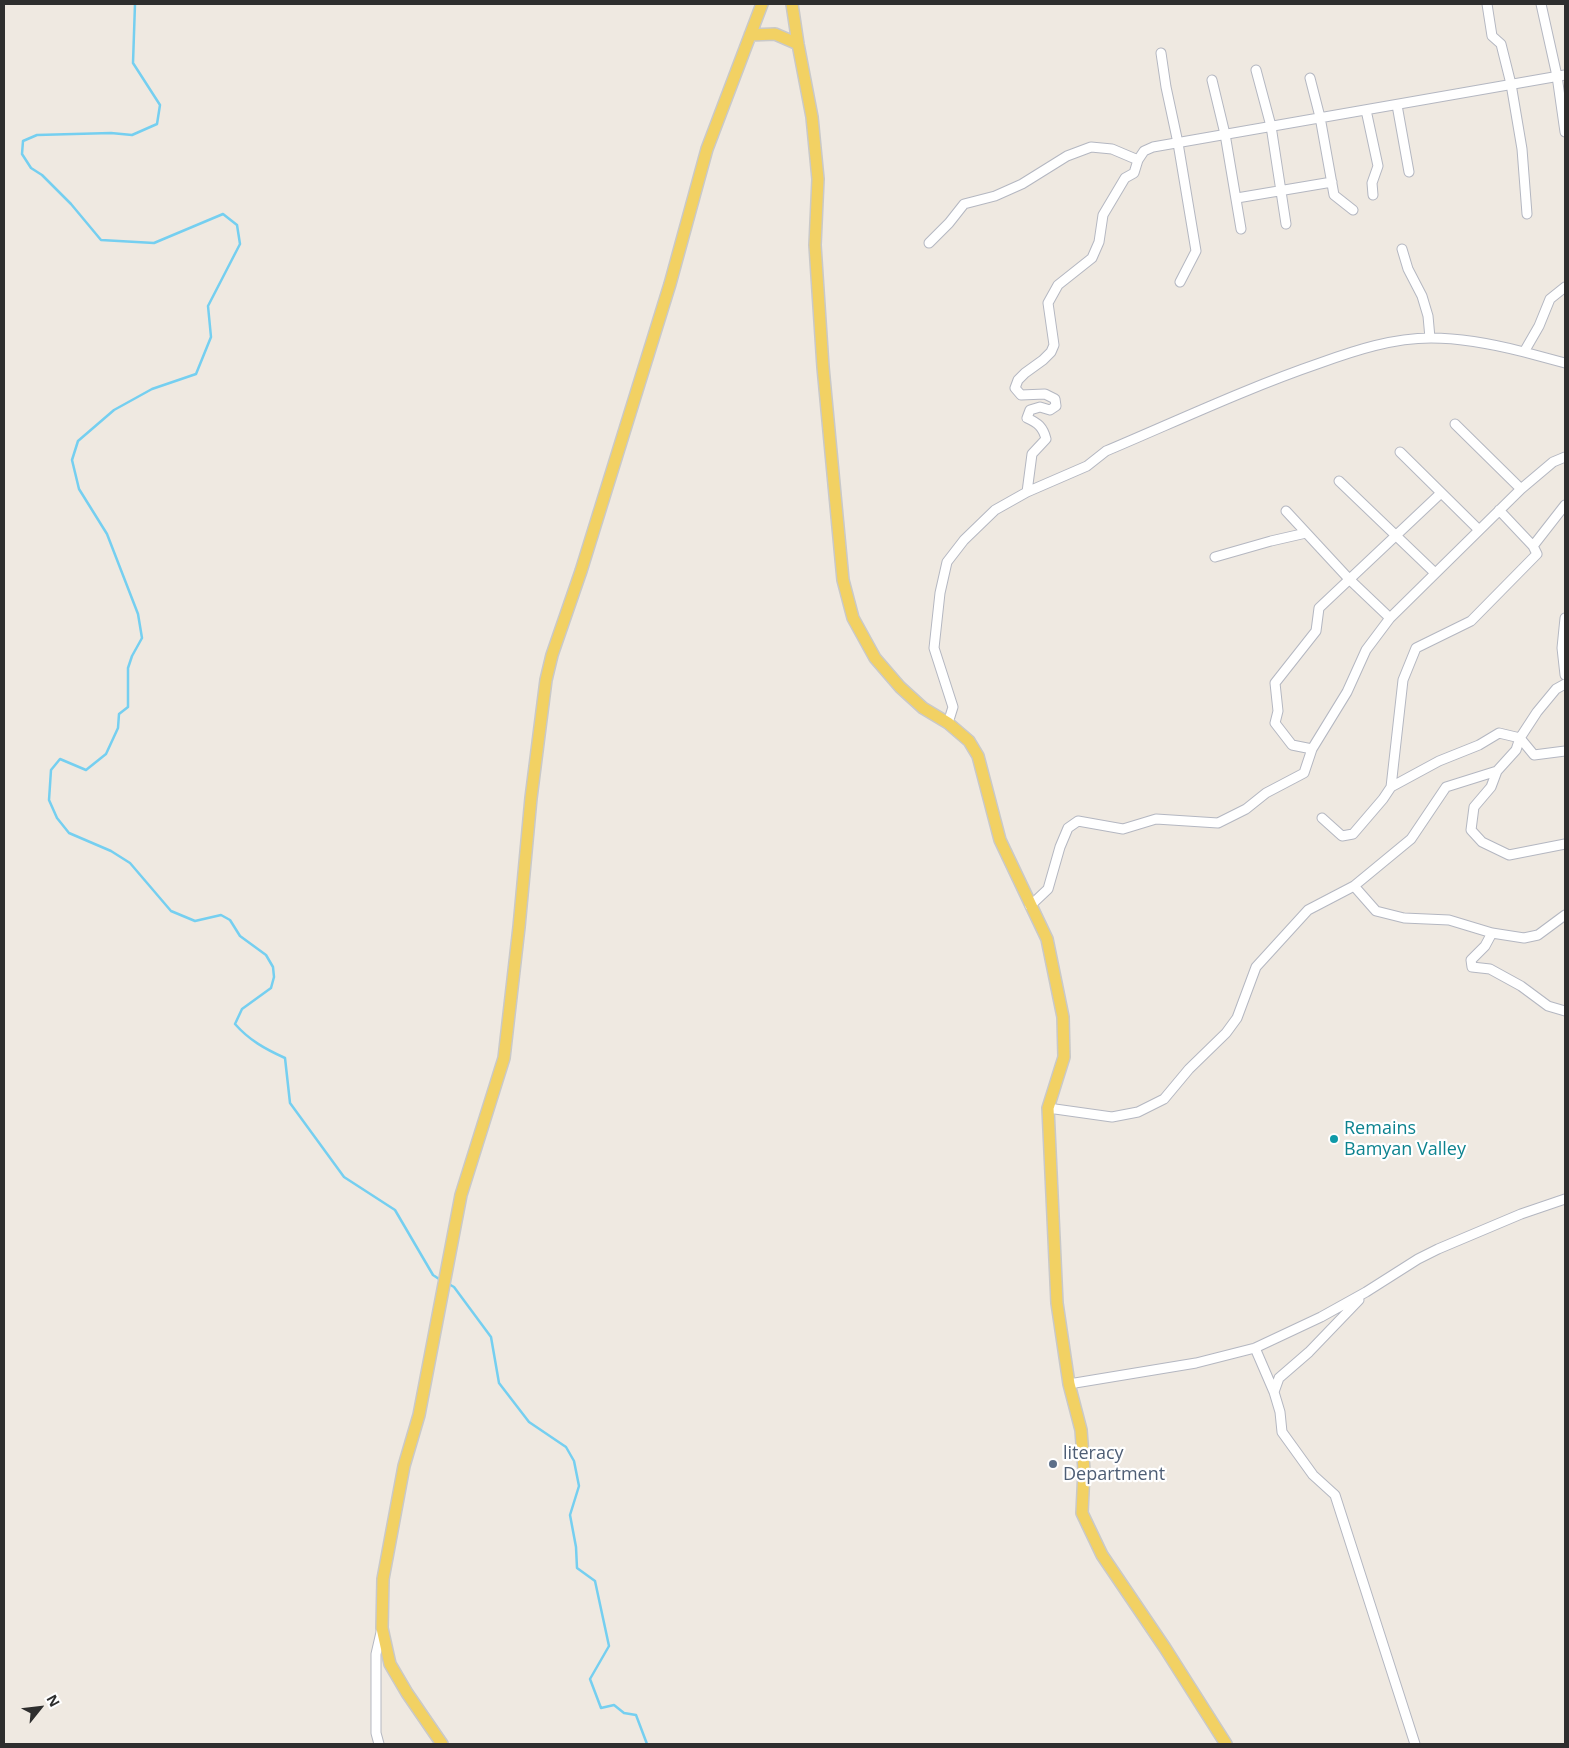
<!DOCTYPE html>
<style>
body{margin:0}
#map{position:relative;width:1569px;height:1748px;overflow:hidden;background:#efe9e1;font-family:"Open Sans",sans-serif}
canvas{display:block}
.frame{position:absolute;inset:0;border:5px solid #2e2e2e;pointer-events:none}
.north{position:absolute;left:15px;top:1683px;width:50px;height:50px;-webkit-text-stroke:4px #fff;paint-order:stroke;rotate:61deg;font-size:14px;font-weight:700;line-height:20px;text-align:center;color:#2e2e2e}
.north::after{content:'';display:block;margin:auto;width:18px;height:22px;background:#2e2e2e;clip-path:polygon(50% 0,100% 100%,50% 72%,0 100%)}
</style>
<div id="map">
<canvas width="1569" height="1748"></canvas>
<div class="frame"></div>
<div class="north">N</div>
</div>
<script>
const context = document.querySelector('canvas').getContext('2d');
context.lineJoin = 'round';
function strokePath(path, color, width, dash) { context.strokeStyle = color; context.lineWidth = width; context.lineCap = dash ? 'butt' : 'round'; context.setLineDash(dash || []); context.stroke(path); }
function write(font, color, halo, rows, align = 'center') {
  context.font = font + ' "Open Sans",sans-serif'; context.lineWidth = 4.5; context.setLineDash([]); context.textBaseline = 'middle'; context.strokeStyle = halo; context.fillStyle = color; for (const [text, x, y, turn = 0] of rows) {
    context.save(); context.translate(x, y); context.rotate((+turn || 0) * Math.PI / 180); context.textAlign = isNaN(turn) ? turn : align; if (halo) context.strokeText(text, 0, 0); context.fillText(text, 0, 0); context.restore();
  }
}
strokePath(new Path2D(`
 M135 4 133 63 160 105 157 124 132 135 111 133 37 135 23 141 22 154 31 168 42 175 71 204 101 240 154 243 223 214 237 225 240 244 208 306 211 337 196 374 152 389 114 410 78 441 72 460 79 489 107 534 138 614 142 638 132 656 128 668V707L119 714 118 728 106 754 86 770 60 759 51 770 49 800 57 818 69 833 111 851 130 863 171 911 195 921 221 915 230 920 240 936 266 955 273 967 274 977 271 988 242 1009 235 1024C249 1040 265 1049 285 1058L290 1103 344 1177 395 1210 433 1275 442 1281
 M447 1283 454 1287 491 1337 499 1383 529 1422 566 1447 574 1461 579 1486 570 1515 576 1547 577 1568 595 1581 609 1646 590 1679 601 1708 614 1705 624 1713 636 1715 647 1744`), '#75cff0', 2.5);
const minor = new Path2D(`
 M1487 4 1492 36 1501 44 1511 84 1522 149 1527 214
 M1541 4 1557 76 1565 132
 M1161 53 1166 87 1178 143 1196 251 1180 282
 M1256 70 1271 126 1286 224
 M1310 78 1320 117 1334 195 1353 210
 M1212 80 1225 134 1241 229
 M1397 105 1409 172
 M1366 110 1378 166 1372 183 1373 195
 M1237 198 1332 182
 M929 243 949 223 964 204 995 196 1022 184 1067 156 1091 147 1112 149 1138 160
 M1402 249 1408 269 1422 296 1428 316 1430 338
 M1524 352 1565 363
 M1455 424 1521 489
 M1400 452 1479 530
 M1339 481 1435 573
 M1027 492 1032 454 1046 439C1043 427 1038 423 1027 418L1030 410 1040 407 1050 410 1056 406 1055 399 1045 394 1021 395 1015 388 1018 380 1025 373 1043 360 1051 352 1054 345 1048 303 1058 285 1092 258 1099 242 1103 215 1125 178 1134 173 1138 160 1144 151 1153 147 1565 75
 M1286 511 1349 579 1390 618
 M1533 546 1565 505
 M1215 557 1271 541 1306 533
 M1565 618 1562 648 1565 675
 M948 723 953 707 934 648 940 593 947 562 964 540 995 510 1027 492 1087 466 1106 451C1177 421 1247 388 1320 363 1356 350 1393 338 1431 338 1463 338 1493 344 1524 352L1539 326 1550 299 1565 287
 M1312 749 1292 745 1275 723 1278 711 1275 683 1316 631 1319 608 1441 493
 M1497 771 1491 787 1474 807 1471 830 1482 842 1509 855 1565 844
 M1391 787 1439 761 1479 745 1499 733 1520 738 1534 755 1565 751
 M1322 818 1342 836 1353 834 1383 799 1391 787 1403 680 1416 648 1471 621 1537 554 1533 546 1499 510
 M1354 886 1376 911 1404 918 1449 920 1492 933 1524 938 1538 935 1565 915
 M1030 906 1048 889 1060 847 1068 828 1078 821 1123 829 1156 819 1218 823 1246 809 1266 793 1304 773 1312 749 1347 692 1366 650 1390 618 1521 489 1553 462 1565 457
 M1492 933 1485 946 1471 960 1472 967 1490 969 1521 986 1548 1006 1565 1011
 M1048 1108 1112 1117 1138 1112 1164 1099 1189 1069 1226 1033 1237 1018 1256 967 1308 910 1354 886 1411 839 1446 787 1497 771 1516 750 1520 738 1537 712 1556 689 1565 684
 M1359 1300 1309 1352 1279 1378 1274 1392 1280 1412 1282 1432 1313 1475 1335 1495 1415 1744
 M1255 1348 1274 1392
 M1069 1384 1196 1363 1255 1348 1321 1317 1366 1292 1418 1259 1438 1249 1521 1214 1565 1199
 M379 1744 376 1733V1654L382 1628`);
const major = new Path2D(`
 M792 4 798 44 812 117 818 179 815 245 823 367 843 580 853 618 875 658 900 687 923 708 948 723 969 741 978 756 1000 840 1047 939 1063 1017 1064 1057 1048 1108 1057 1303 1069 1384 1081 1430 1084 1470 1082 1513 1102 1555 1165 1648 1226 1744
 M750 35 775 34 798 44
 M442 1744 407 1693 390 1664 382 1628 383 1579 404 1466 419 1415 461 1195 504 1058 519 927 531 798 546 680 552 655 581 571 670 284 707 149 762 4`);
strokePath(minor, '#b4b7c1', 11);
strokePath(major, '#c9c9c9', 14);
strokePath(minor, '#fff', 9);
strokePath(major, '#f2d163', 11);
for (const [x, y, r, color] of [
 [1334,1139,5,"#0f9aa8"],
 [1053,1464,5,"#5c6f8a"]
]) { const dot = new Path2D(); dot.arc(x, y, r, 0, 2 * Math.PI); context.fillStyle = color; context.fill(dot); strokePath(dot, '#fff', 2); }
write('18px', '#0d838f', '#fff', [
 ["Remains",1344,1129],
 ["Bamyan Valley",1344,1150]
], 'left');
write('18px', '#4e5e75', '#fff', [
 ["literacy",1063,1454],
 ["Department",1063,1475]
], 'left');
</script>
